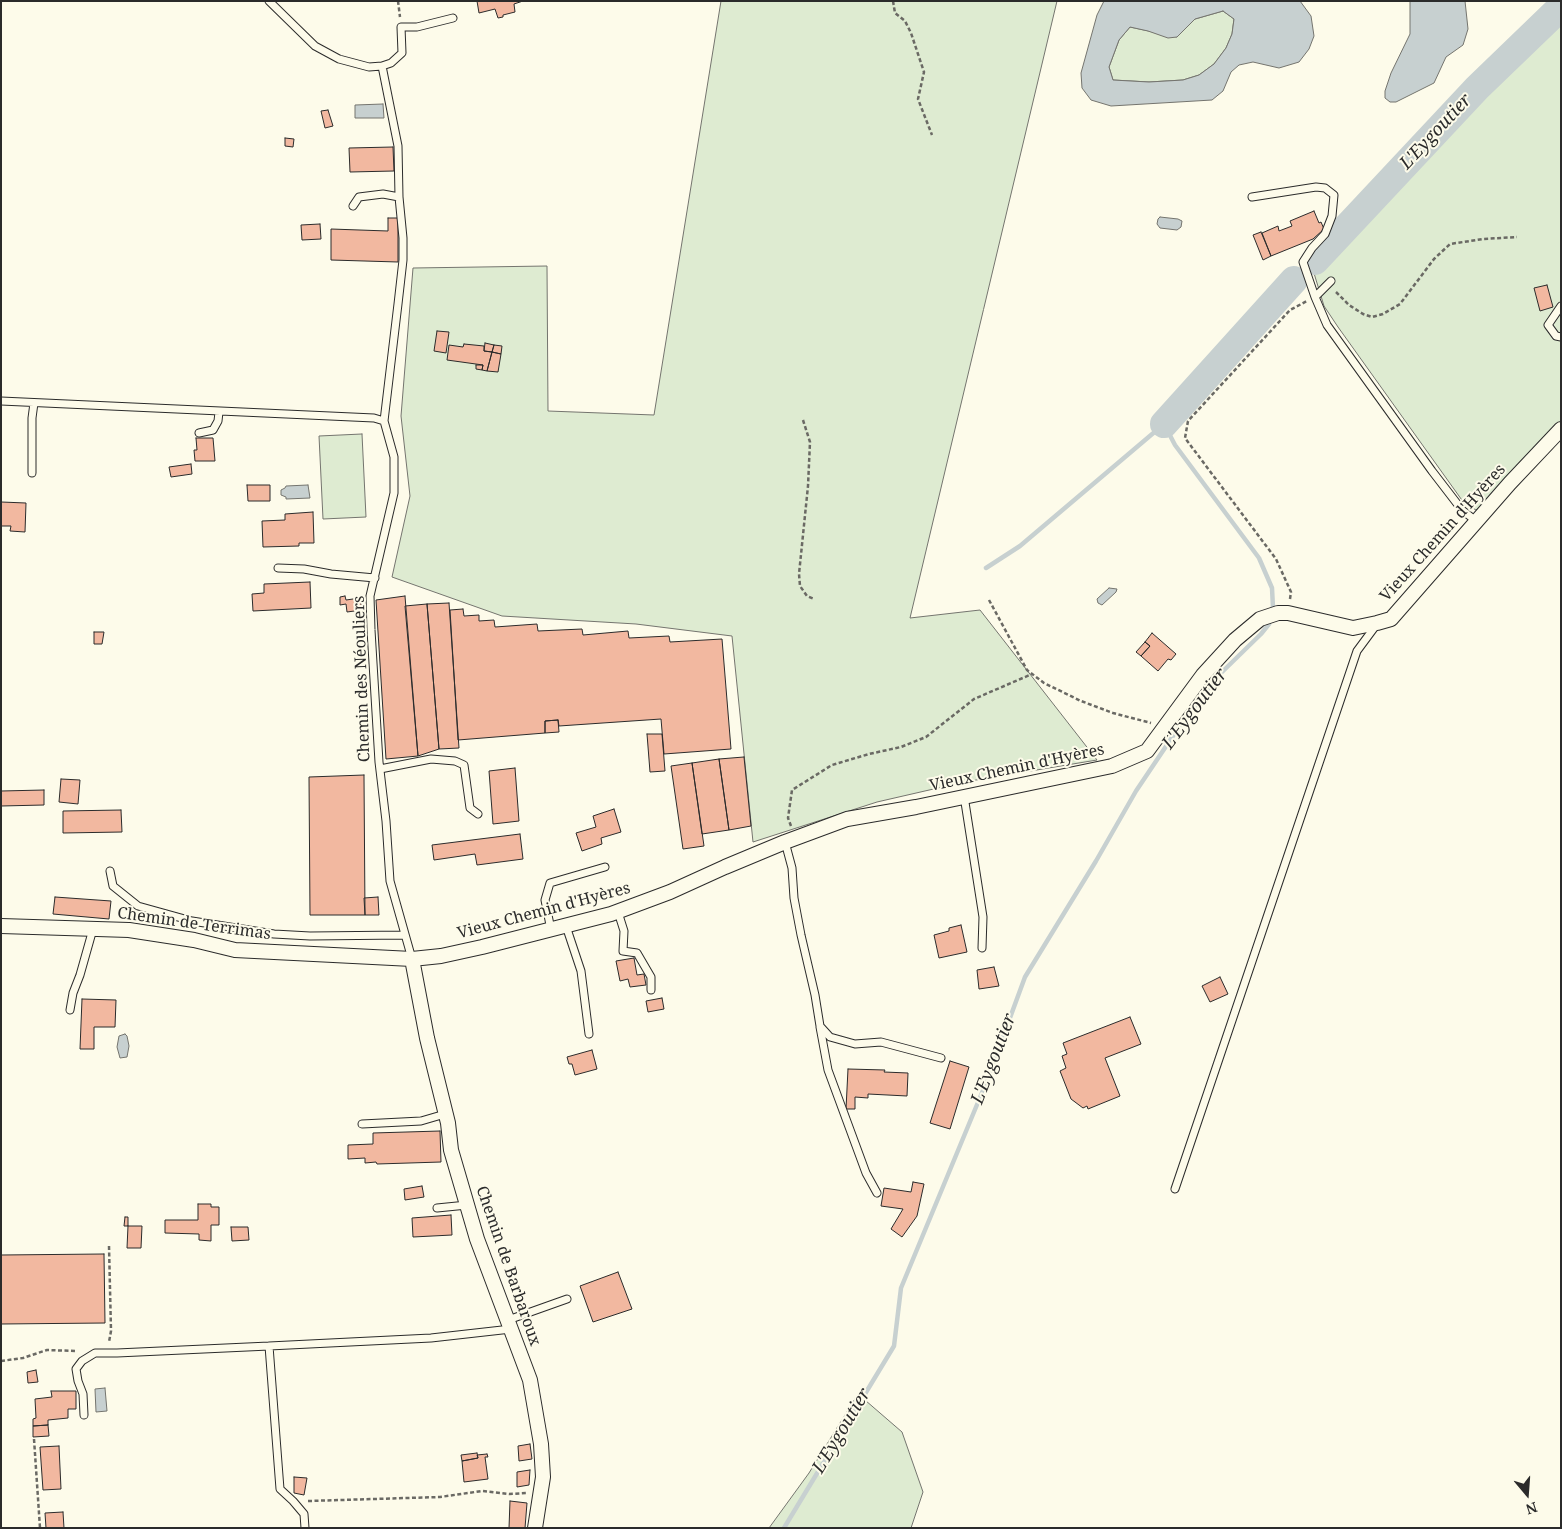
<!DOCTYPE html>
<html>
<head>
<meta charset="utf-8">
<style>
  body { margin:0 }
  #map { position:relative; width:1562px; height:1529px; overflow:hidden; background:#fdfbea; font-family:"Noto Serif",serif }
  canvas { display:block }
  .frame { position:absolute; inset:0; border:2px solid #2b2b2b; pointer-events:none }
  .north { position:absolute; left:1502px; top:1469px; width:50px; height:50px; -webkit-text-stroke:4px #fdfbea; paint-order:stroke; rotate:162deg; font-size:14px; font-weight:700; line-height:20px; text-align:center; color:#2b2b2b }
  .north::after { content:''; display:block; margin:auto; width:18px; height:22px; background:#2b2b2b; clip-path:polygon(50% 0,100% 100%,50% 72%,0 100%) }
</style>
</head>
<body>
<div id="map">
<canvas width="1562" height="1529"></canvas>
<div class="frame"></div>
<div class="north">N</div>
</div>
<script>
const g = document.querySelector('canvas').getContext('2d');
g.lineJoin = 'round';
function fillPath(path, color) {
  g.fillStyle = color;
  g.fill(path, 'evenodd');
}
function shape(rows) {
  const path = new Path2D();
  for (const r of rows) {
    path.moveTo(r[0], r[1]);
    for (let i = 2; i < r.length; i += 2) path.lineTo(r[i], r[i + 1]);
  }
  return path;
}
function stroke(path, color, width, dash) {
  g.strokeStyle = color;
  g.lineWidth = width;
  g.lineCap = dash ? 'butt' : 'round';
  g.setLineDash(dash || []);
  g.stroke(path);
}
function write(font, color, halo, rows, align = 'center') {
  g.font = font + ' "Noto Serif",serif';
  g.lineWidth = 4;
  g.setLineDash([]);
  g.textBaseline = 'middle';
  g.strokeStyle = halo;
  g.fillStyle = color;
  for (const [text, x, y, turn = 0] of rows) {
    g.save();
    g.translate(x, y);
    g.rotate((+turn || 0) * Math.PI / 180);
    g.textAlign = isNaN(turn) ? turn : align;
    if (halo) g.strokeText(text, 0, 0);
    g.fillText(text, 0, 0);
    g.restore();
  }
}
const green = shape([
  [721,1,1057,1,910,618,980,610,1097,760,964,782,877,802,753,842,732,636,636,624,502,616,392,577,410,496,401,416,413,268,547,266,548,411,654,415,721,1],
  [1223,11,1234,19,1232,34,1226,48,1214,64,1199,75,1183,80,1149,82,1113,80,1109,67,1119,40,1130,27,1177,37,1195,19,1223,11],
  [1561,15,1561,421,1486,504,1476,510,1464,503,1338,327,1324,306,1313,270,1561,15],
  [362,434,366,517,323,519,319,436,362,434],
  [858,1394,902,1432,923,1492,911,1528,769,1528,809,1473,858,1394]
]);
fillPath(green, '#deebd1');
stroke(green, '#74746e', 1);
const water = shape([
  [1104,1,1300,1,1311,16,1314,36,1309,49,1299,62,1279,68,1253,62,1239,65,1231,72,1223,91,1212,100,1111,106,1091,100,1082,88,1081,73,1097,15,1104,1],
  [1223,11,1234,19,1232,34,1226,48,1214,64,1199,75,1183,80,1149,82,1113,80,1109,67,1119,40,1130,27,1148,31,1168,38,1177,37,1195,19,1223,11],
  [1410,1,1465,1,1468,29,1463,45,1446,57,1434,83,1396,102,1390,102,1385,98,1385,91,1391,73,1410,34,1410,1],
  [383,104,384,118,355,118,355,105,383,104],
  [1160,217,1178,219,1182,221,1181,227,1177,230,1160,228,1157,224,1158,219,1160,217],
  [308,485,310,498,286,499,286,497,281,495,281,490,285,488,286,486,308,485],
  [1109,588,1117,589,1116,592,1102,605,1098,603,1097,599,1109,588],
  [125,1034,127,1036,129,1046,127,1057,120,1058,117,1047,119,1036,125,1034],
  [105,1388,107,1411,96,1412,95,1389,105,1388]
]);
fillPath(water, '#c7d0d0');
stroke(water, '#74746e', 1);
stroke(shape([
  [986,568,1020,546,1164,424,1175,445,1259,558,1272,588,1273,608],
  [784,1528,894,1346,901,1288,986,1083,1025,977,1096,861,1136,791,1183,721,1221,673,1261,634,1269,624]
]), '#c7d0d0', 4.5);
stroke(shape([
  [1315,261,1477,88,1561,7],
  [1164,424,1294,280]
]), '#c7d0d0', 28);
const building = shape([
  [477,1,523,1,514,4,515,12,503,15,503,17,498,18,495,9,479,13,477,1],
  [328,110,333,126,325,128,321,111,328,110],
  [285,138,294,139,293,147,285,146,285,138],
  [393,147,394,171,350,172,349,148,393,147],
  [1314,211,1319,223,1321,222,1324,229,1313,239,1271,256,1262,233,1278,226,1279,231,1292,226,1290,221,1314,211],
  [388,218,398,218,398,262,331,260,331,229,388,231,388,218],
  [320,224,321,239,302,240,301,225,320,224],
  [1261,232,1271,256,1263,260,1253,235,1261,232],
  [1547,285,1553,307,1540,311,1534,288,1547,285],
  [437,331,449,332,446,353,434,351,437,331],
  [485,343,494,345,492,352,484,351,485,343],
  [464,344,484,346,484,351,492,352,487,371,482,370,483,365,447,360,449,345,463,347,464,344],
  [494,345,502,346,501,354,492,352,494,345],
  [492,352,501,354,498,372,487,371,492,352],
  [476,365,483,365,482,370,476,369,476,365],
  [196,438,213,438,215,461,195,461,194,450,197,450,196,438],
  [191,464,192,474,171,477,169,467,191,464],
  [247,485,270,485,270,501,248,501,247,485],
  [1,502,26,503,25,532,10,531,11,526,1,526,1,502],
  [313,512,314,543,299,543,299,546,263,547,262,521,285,520,285,514,313,512],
  [310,582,311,608,253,611,252,594,264,593,264,584,310,582],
  [345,596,346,600,360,598,362,610,347,612,346,604,340,605,340,597,345,596],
  [405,596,418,756,386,759,376,600,405,596],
  [449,603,459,748,439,749,427,604,449,603],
  [427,604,439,749,418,756,405,606,427,604],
  [463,609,464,616,479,615,479,621,494,620,495,627,537,624,538,631,582,629,583,635,628,631,629,638,669,636,670,642,722,639,731,749,664,754,661,719,559,726,558,720,545,721,545,733,458,740,450,610,463,609],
  [94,632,104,632,102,644,94,644,94,632],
  [1152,633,1176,654,1171,660,1168,659,1158,671,1141,656,1150,646,1145,642,1152,633],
  [1145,642,1150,646,1141,656,1136,652,1145,642],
  [558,720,559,732,545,733,545,721,558,720],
  [647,734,662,734,665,771,650,772,647,734],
  [744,757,751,826,729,830,719,759,744,757],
  [719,759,729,830,702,834,692,763,719,759],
  [692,763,704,846,683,849,671,766,692,763],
  [515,768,519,821,493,824,489,771,515,768],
  [364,775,365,915,310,915,309,777,364,775],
  [61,779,80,780,78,804,59,802,61,779],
  [44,790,44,805,1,806,1,791,44,790],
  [614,809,621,832,601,838,602,844,582,851,576,833,596,827,593,816,614,809],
  [121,810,122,832,63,833,63,811,121,810],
  [520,834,523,859,477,865,475,854,434,860,432,845,520,834],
  [55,897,111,901,109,919,53,914,55,897],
  [378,897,379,915,365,915,364,898,378,897],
  [961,925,967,952,939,958,934,935,949,931,949,928,961,925],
  [634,958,637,975,644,974,646,985,630,987,628,979,620,981,616,961,634,958],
  [994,967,999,986,979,989,977,970,994,967],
  [1220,977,1228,994,1210,1002,1202,986,1220,977],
  [662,998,664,1009,648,1012,646,1001,662,998],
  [82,999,116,1000,115,1027,94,1027,94,1049,80,1049,82,999],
  [1130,1017,1141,1044,1105,1058,1120,1096,1088,1109,1087,1106,1083,1108,1071,1099,1060,1071,1066,1068,1062,1056,1067,1054,1063,1043,1130,1017],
  [592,1050,597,1069,575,1075,572,1064,569,1064,567,1057,592,1050],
  [950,1061,969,1067,950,1129,930,1123,950,1061],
  [848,1069,885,1070,884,1072,908,1073,907,1096,868,1094,868,1098,855,1097,855,1109,846,1109,848,1069],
  [440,1131,441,1162,377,1164,376,1162,365,1163,365,1158,348,1159,348,1145,373,1144,373,1133,440,1131],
  [913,1182,924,1184,917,1216,902,1237,891,1229,903,1209,881,1206,884,1188,911,1192,913,1182],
  [422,1186,424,1197,405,1200,404,1189,422,1186],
  [198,1204,211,1204,211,1207,219,1207,219,1225,211,1225,211,1241,199,1240,199,1234,165,1233,165,1220,198,1220,198,1204],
  [451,1215,452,1235,413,1237,412,1218,451,1215],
  [125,1217,128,1217,128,1226,124,1226,125,1217],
  [128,1226,142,1226,141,1248,127,1248,128,1226],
  [231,1227,248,1227,249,1240,232,1241,231,1227],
  [104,1254,105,1323,1,1324,1,1255,104,1254],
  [618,1272,632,1309,593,1322,580,1286,618,1272],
  [36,1370,38,1382,28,1383,27,1372,36,1370],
  [51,1391,76,1391,76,1409,68,1409,68,1418,48,1420,48,1425,33,1426,33,1419,36,1418,35,1399,52,1397,51,1391],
  [48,1425,49,1436,33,1437,33,1426,48,1425],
  [530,1444,532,1459,519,1461,518,1446,530,1444],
  [59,1446,61,1489,43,1490,40,1447,59,1446],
  [477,1453,478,1458,462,1461,461,1455,477,1453],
  [487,1454,488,1457,485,1457,488,1479,464,1482,462,1461,478,1458,477,1455,487,1454],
  [530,1470,529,1485,517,1487,517,1472,530,1470],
  [294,1477,307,1478,304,1495,294,1493,294,1477],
  [510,1501,527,1503,525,1528,509,1528,510,1501],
  [63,1512,64,1528,46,1528,45,1513,63,1512]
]);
fillPath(building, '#f2b8a0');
stroke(building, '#2b2b2b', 1);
const service = shape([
  [269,1,315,46,339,59,369,67,382,66,398,146,399,197,403,238,403,260,398,304,384,421],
  [382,66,391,63,402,53,401,27,417,27,453,18],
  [1252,197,1316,187,1325,188,1334,195,1332,216,1325,234,1312,248,1303,262,1315,297],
  [353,206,359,197,383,194,399,197],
  [1331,281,1315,297,1327,325,1432,471,1462,510,1476,521],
  [1561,306,1548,325,1556,336,1561,337],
  [1,401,374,418,384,421,394,457,394,493,370,596,371,630,379,762,386,821,390,881,412,959],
  [199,433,213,430,218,421,219,412],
  [32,473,32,418,34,403],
  [278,568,304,569,331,574,375,578],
  [380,769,431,759,455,761,464,765,470,808,478,814],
  [964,796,983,917,982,948],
  [785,842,792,868,794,898,801,935,815,995,820,1026,830,1037,855,1044,881,1042,941,1058],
  [110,871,113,886,138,906,192,921,274,934,310,936,405,935],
  [618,912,624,931,623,951,637,953,651,977,651,990],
  [566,926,581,971,589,1034],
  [551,930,545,900,550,883,605,867],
  [70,1010,73,993,80,975,93,929],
  [820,1027,828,1070,866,1173,877,1193],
  [362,1124,421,1121,445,1114],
  [1175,1189,1357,651,1377,624],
  [437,1208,467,1205],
  [508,1320,567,1299],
  [269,1346,431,1338,511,1329],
  [84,1415,83,1394,78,1381,76,1369,82,1361,95,1353,117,1353,269,1346,280,1489,293,1501,304,1514,305,1528]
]);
const minor = shape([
  [1,926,129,930,194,940,235,950,412,959,441,956,482,947,611,914,670,892,725,867,785,842,847,819,916,807,1112,766,1147,751,1203,675,1235,640,1260,619,1278,613,1288,613,1353,628,1377,623,1391,619,1510,483,1561,429],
  [412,959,427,1038,448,1123,451,1150,477,1239,530,1380,541,1444,543,1477,535,1528]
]);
stroke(service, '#2b2b2b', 9);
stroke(minor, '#2b2b2b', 16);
stroke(shape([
  [398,1,400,17],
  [893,1,895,13,905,21,911,33,924,72,918,99,932,135],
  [1336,292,1349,305,1363,314,1372,317,1383,314,1400,304,1434,259,1450,244,1483,239,1517,237],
  [803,420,810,442,808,486,799,574,800,586,807,596,814,599],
  [1290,599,1291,592,1276,559,1185,438,1188,421,1290,310,1307,301],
  [989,600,1027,670,1044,683,1081,701,1113,713,1151,723],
  [791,826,788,818,792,790,832,765,869,754,901,747,926,737,974,699,1032,674],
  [109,1246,111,1331,109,1342],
  [1,1361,23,1358,47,1350,76,1351],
  [34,1439,40,1528],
  [308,1501,440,1497,482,1491,509,1494,527,1493]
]), '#6a6964', 2.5, [4, 2.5]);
stroke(service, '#fdfbea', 7);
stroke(minor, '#fdfbea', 14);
write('16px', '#2b2b2b', '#fdfbea', [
  ["Vieux Chemin d'Hyères",1443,533,-48],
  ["Chemin des Néouliers",362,679,-92],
  ["Vieux Chemin d'Hyères",1017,768,-12],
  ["Vieux Chemin d'Hyères",544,911,-15],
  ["Chemin de Terrimas",194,924,8],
  ["Chemin de Barbaroux",508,1266,71]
]);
write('italic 18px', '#2b2b2b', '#fdfbea', [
  ["L'Eygoutier",1436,132,-47],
  ["L'Eygoutier",1195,709,-53],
  ["L'Eygoutier",994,1059,-69],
  ["L'Eygoutier",842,1431,-59]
]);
</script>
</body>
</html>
